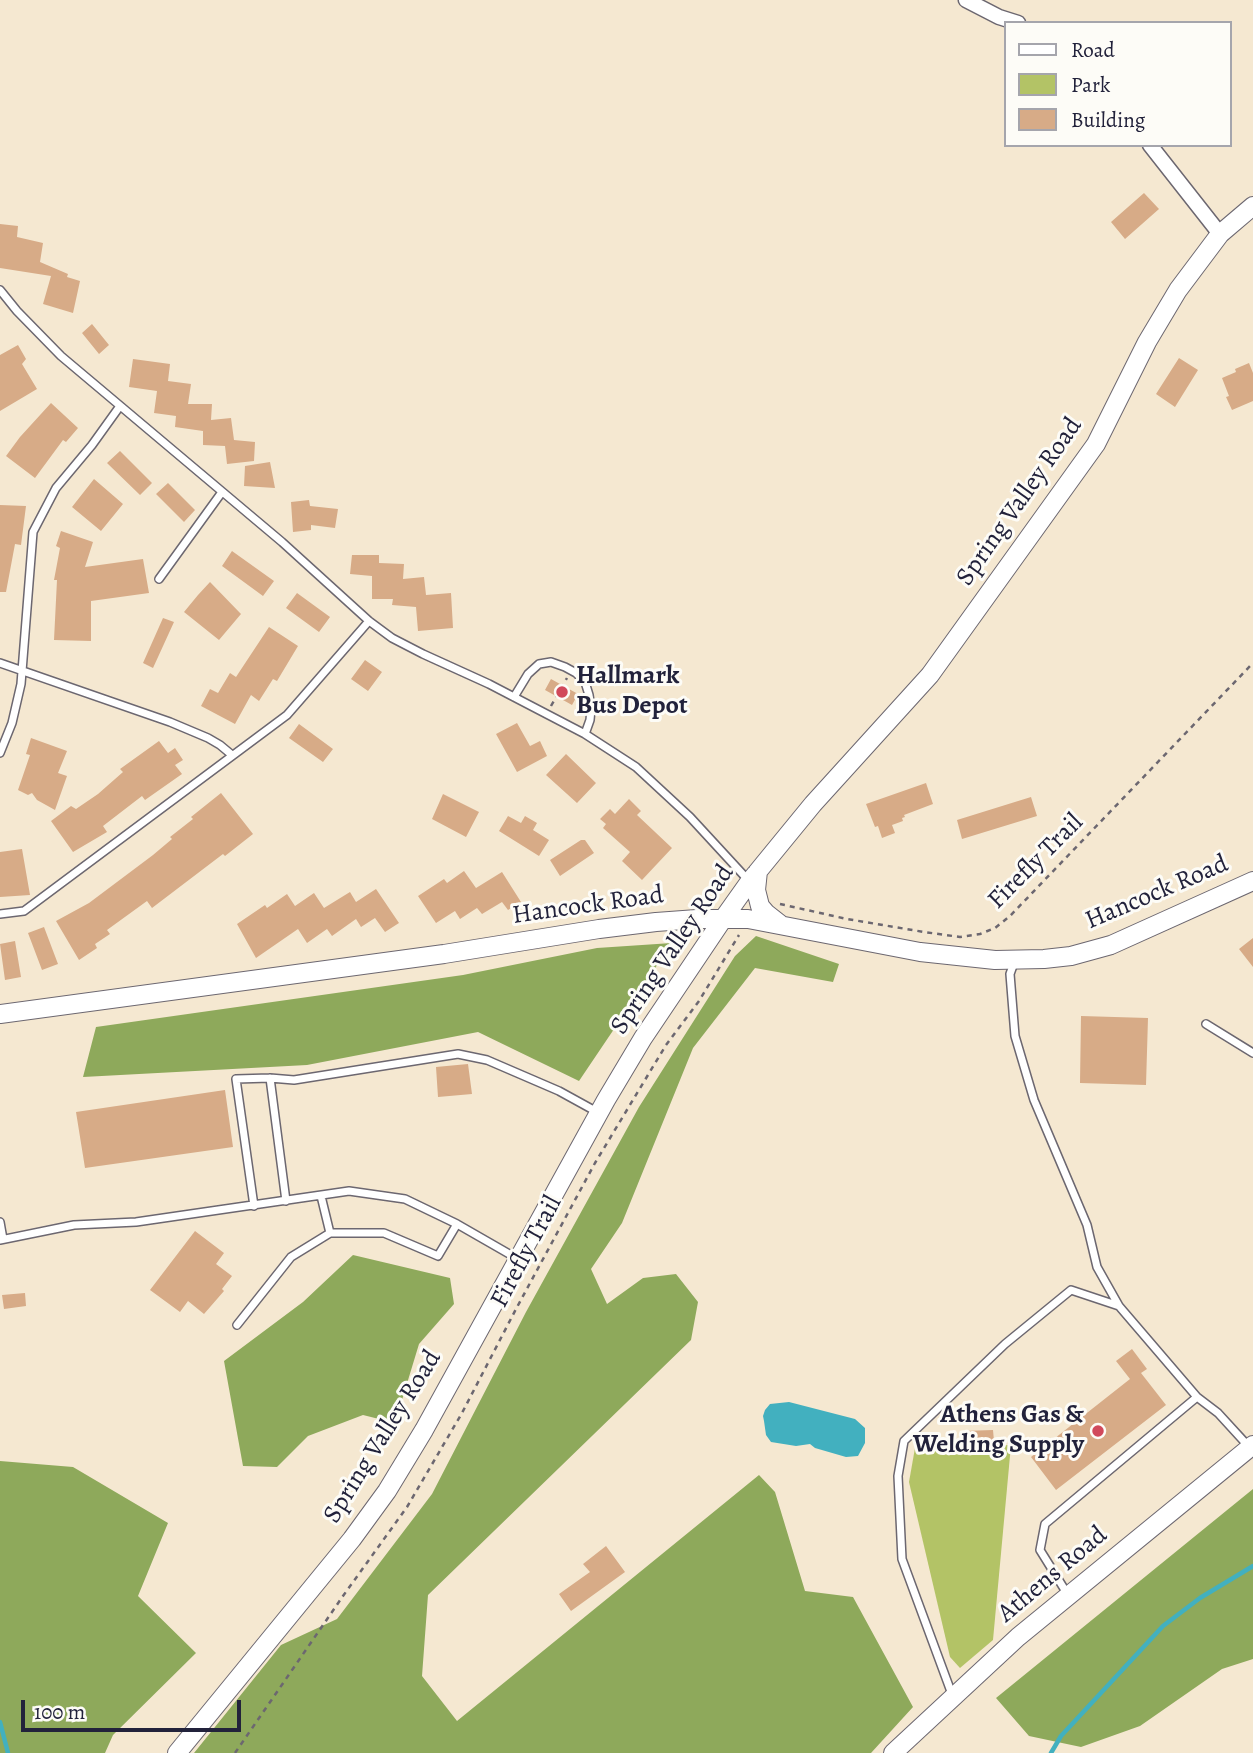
<!DOCTYPE html>
<html>
<head>
<meta charset="utf-8">
<style>
  body { margin:0 }
  #map { position:relative; width:1253px; height:1753px; overflow:hidden; background:#f5e8d1; font-family:Alegreya,serif }
  canvas { display:block }
  .legend { position:absolute; left:1004px; top:21px; width:228px; height:126px; box-sizing:border-box; background:#fdfcf7; border:2px solid #a5a5ac; margin:0; padding:9px 12px; list-style:none; font-size:21px; color:#22223b }
  .legend li { display:flex; align-items:center; gap:14px; height:35px }
  .legend b { width:35px; border:2px solid #a5a5ac }
  .scale { position:absolute; left:21px; top:1700px; width:220px; height:32px; box-sizing:border-box; border:4px solid #22223b; border-top:0; padding-left:9px; font-size:21px; line-height:24px; white-space:nowrap; color:#22223b; -webkit-text-stroke:5px #fdfcf7; paint-order:stroke }
</style>
</head>
<body>
<div id="map">
<canvas width="1253" height="1753"></canvas>
<ul class="legend">
<li><b style="height:9px;background:#fff"></b>Road</li>
<li><b style="height:19px;background:#b3c366"></b>Park</li>
<li><b style="height:19px;background:#d7ab87"></b>Building</li>
</ul>
<div class="scale">100 m</div>
</div>
<script>
const g = document.querySelector('canvas').getContext('2d');
g.lineJoin = 'round';
function fillPath(path, color) {
  g.fillStyle = color;
  g.fill(path, 'evenodd');
}
function shape(rows) {
  const path = new Path2D();
  for (const r of rows) {
    path.moveTo(r[0], r[1]);
    for (let i = 2; i < r.length; i += 2) path.lineTo(r[i], r[i + 1]);
  }
  return path;
}
function stroke(path, color, width, dash) {
  g.strokeStyle = color;
  g.lineWidth = width;
  g.lineCap = dash ? 'butt' : 'round';
  g.setLineDash(dash || []);
  g.stroke(path);
}
function write(font, color, halo, rows, align = 'center') {
  g.font = font + ' Alegreya,serif';
  g.lineWidth = 6;
  g.setLineDash([]);
  g.textBaseline = 'middle';
  g.strokeStyle = halo;
  g.fillStyle = color;
  for (const [text, x, y, turn = 0] of rows) {
    g.save();
    g.translate(x, y);
    g.rotate((+turn || 0) * Math.PI / 180);
    g.textAlign = isNaN(turn) ? turn : align;
    if (halo) g.strokeText(text, 0, 0);
    g.fillText(text, 0, 0);
    g.restore();
  }
}
fillPath(shape([
  [1011,1445,993,1640,960,1668,950,1657,909,1482,915,1448]
]), '#b3c366');
fillPath(shape([
  [756,936,839,964,833,982,755,968,693,1048,622,1223,591,1269,607,1304,643,1278,676,1274,698,1302,691,1340,428,1595,422,1676,457,1721,759,1475,775,1492,805,1591,853,1597,913,1707,871,1753,194,1753,281,1645,337,1619,432,1494,526,1312,639,1107,735,956],
  [672,943,579,1081,478,1032,307,1065,83,1077,96,1027,463,975,597,948],
  [353,1255,450,1278,454,1304,419,1344,395,1423,363,1415,308,1436,277,1467,243,1466,224,1361,303,1302],
  [0,1461,73,1467,168,1523,138,1596,196,1653,113,1735,105,1753,0,1753],
  [1253,1489,1253,1659,1222,1669,1140,1726,1081,1747,1029,1736,996,1698]
]), '#8ea95b');
fillPath(shape([
  [789,1402,855,1419,865,1428,865,1443,858,1456,846,1457,815,1448,810,1444,796,1446,771,1442,766,1435,764,1421,763,1416,765,1410,770,1404]
]), '#42b0bf');
stroke(shape([
  [0,1722,8,1753],
  [1051,1753,1061,1736,1163,1626,1200,1598,1253,1566]
]), '#42b0bf', 4.5);
fillPath(shape([
  [1144,193,1159,209,1125,239,1111,222],
  [0,224,18,226,17,237,43,243,40,262,68,274,67,277,80,281,73,313,43,304,51,276,0,268],
  [92,324,109,345,99,354,82,333],
  [18,345,26,359,22,364,37,389,0,411,0,355],
  [1179,358,1198,370,1175,407,1156,394],
  [133,359,170,364,168,381,191,384,188,404,212,404,211,420,231,418,234,440,255,442,254,461,227,464,225,446,203,445,203,431,175,427,176,416,154,413,157,391,129,387],
  [1249,363,1253,373,1253,401,1232,410,1226,397,1229,396,1222,378,1236,372,1235,369],
  [51,403,78,428,66,442,63,440,35,478,6,456,20,437],
  [120,451,152,483,140,495,107,463],
  [270,462,275,488,244,486,245,466],
  [94,479,123,504,101,531,72,507],
  [168,483,195,510,184,522,156,494],
  [309,500,310,506,338,509,335,528,311,525,311,530,293,532,291,502],
  [0,505,26,506,21,545,15,544,6,592,0,592],
  [61,531,93,542,85,567,143,559,149,593,91,601,91,641,54,640,57,580,54,580,60,548,56,546],
  [232,551,274,581,263,596,222,566],
  [352,555,379,555,379,563,404,564,403,579,424,577,426,595,451,593,453,628,418,631,416,607,392,605,393,599,372,599,372,576,350,574],
  [210,582,241,614,219,640,184,612,198,595],
  [297,593,330,617,319,632,286,608],
  [163,618,174,622,153,668,143,663],
  [269,627,298,646,277,681,273,679,259,701,251,695,235,724,201,706,210,689,218,693,230,673,236,677],
  [365,660,382,672,368,691,351,679],
  [551,679,578,694,572,705,545,690],
  [517,723,530,746,540,741,547,756,517,772,496,734],
  [299,724,333,749,323,762,289,738],
  [31,738,67,751,58,773,67,776,55,810,37,800,32,793,28,795,18,790,30,755,26,754],
  [159,741,168,753,175,748,183,760,175,765,182,774,145,800,142,796,103,826,107,832,73,852,51,821,71,806,76,809,98,794,123,772,120,769],
  [566,754,596,783,577,803,546,775],
  [926,783,933,804,904,815,905,817,902,818,903,821,892,825,895,833,882,838,878,826,875,827,866,804],
  [221,793,253,834,225,856,223,854,152,908,147,901,107,930,110,934,95,944,97,948,79,960,56,921,89,903,153,855,172,839,170,837,193,819,191,817],
  [443,794,479,812,466,837,432,819],
  [1031,797,1037,816,962,839,957,820],
  [629,799,641,811,637,815,672,848,642,880,622,861,630,852,603,828,606,824,600,819,610,809,615,814],
  [508,816,521,823,525,816,537,823,533,830,549,840,539,856,499,831],
  [581,840,585,840,594,853,560,876,550,860],
  [22,849,30,895,0,897,0,852],
  [464,871,476,888,502,872,521,902,508,910,502,902,482,914,477,908,460,919,455,911,436,923,418,896,444,879,447,883],
  [376,889,399,923,385,932,375,918,361,927,356,919,332,936,327,929,307,943,298,929,256,958,237,924,265,905,267,908,287,894,295,906,314,893,324,908,350,892,356,902],
  [44,927,58,964,42,970,28,933],
  [1253,938,1253,967,1239,949],
  [15,941,21,977,5,980,0,944],
  [1081,1016,1148,1018,1146,1085,1080,1083],
  [468,1064,472,1094,438,1097,436,1067],
  [225,1090,233,1147,85,1168,76,1112],
  [195,1231,224,1253,216,1264,232,1276,222,1289,224,1291,204,1314,188,1301,180,1312,150,1290],
  [25,1293,26,1306,4,1309,2,1295],
  [1132,1349,1147,1369,1141,1373,1166,1405,1056,1490,1031,1457,1130,1379,1116,1361],
  [993,1430,994,1441,965,1442,963,1431],
  [606,1546,625,1572,571,1611,559,1594,590,1572,583,1564]
]), '#d7ab87');
const service = shape([
  [0,290,17,311,61,356,282,542,369,621,392,638,423,654,489,684,585,734,636,767,690,817,749,881],
  [159,579,222,492],
  [0,663,170,722,208,738,220,745,232,755],
  [514,697,528,674,539,664,551,662,565,667,576,673,585,682,589,695,591,709,590,720,585,734],
  [0,753,12,723,21,684,33,532,56,488,92,445,120,406],
  [0,914,24,911,287,715,369,621],
  [1015,960,1010,974,1015,1036,1034,1100,1087,1225,1097,1267,1119,1306],
  [1206,1024,1253,1053],
  [270,1078,286,1201],
  [321,1196,330,1233],
  [254,1206,236,1079,270,1078,294,1080,458,1054,487,1060,559,1091,599,1113],
  [0,1222,3,1239],
  [0,1240,74,1225,136,1222,349,1191,405,1199,457,1224,518,1259],
  [237,1325,291,1257,330,1233,384,1233,438,1256,457,1224],
  [1068,1595,1040,1550,1045,1524,1197,1397,1218,1413,1250,1448],
  [953,1697,902,1559,898,1476,904,1441,1005,1344,1071,1290,1119,1306,1197,1397]
]);
const minor = shape([
  [966,0,999,17,1018,23],
  [1150,145,1220,234]
]);
const tertiary = shape([
  [758,871,756,890,760,906,766,913,780,924],
  [0,1014,444,954,599,929,656,922,697,919,748,919,920,952,995,960,1044,959,1071,956,1111,945,1253,881],
  [177,1753,352,1539,387,1491,424,1430,606,1100,643,1038,723,919,750,881,813,804,930,675,1096,444,1147,342,1178,290,1220,234,1253,206],
  [893,1753,1018,1637,1253,1445]
]);
stroke(service, '#6c6770', 10);
stroke(minor, '#6c6770', 17);
stroke(tertiary, '#6c6770', 20);
stroke(shape([
  [551,706,567,678],
  [780,904,847,919,924,932,960,937,980,934,995,928,1010,916,1253,663],
  [235,1753,343,1596,407,1507,462,1413,516,1309,595,1163,666,1045,699,1001,739,935]
]), '#6c6770', 2.5, [5, 5]);
stroke(service, '#fff', 7);
stroke(minor, '#fff', 14);
stroke(tertiary, '#fff', 18);
for (const [x, y, r, color] of [
  [562,692,7,"#d1495b"],
  [1098,1431,7,"#d1495b"]
]) {
  const dot = new Path2D();
  dot.arc(x, y, r, 0, 2 * Math.PI);
  g.fillStyle = color;
  g.fill(dot);
  stroke(dot, '#fdfcf7', 2.5);
}
write('26px', '#22223b', '#fdfcf7', [
  ["Spring Valley Road",1020,502,-55],
  ["Firefly Trail",1036,862,-45],
  ["Hancock Road",1157,893,-23],
  ["Hancock Road",588,906,-8],
  ["Spring Valley Road",673,950,-56],
  ["Firefly Trail",527,1252,-62],
  ["Spring Valley Road",383,1437,-58],
  ["Athens Road",1053,1575,-40]
]);
write('bold 26px', '#22223b', '#fdfcf7', [
  ["Hallmark",576,677],
  ["Bus Depot",576,707],
  ["Athens Gas &",1084,1416,"right"],
  ["Welding Supply",1084,1446,"right"]
], 'left');
</script>
</body>
</html>
